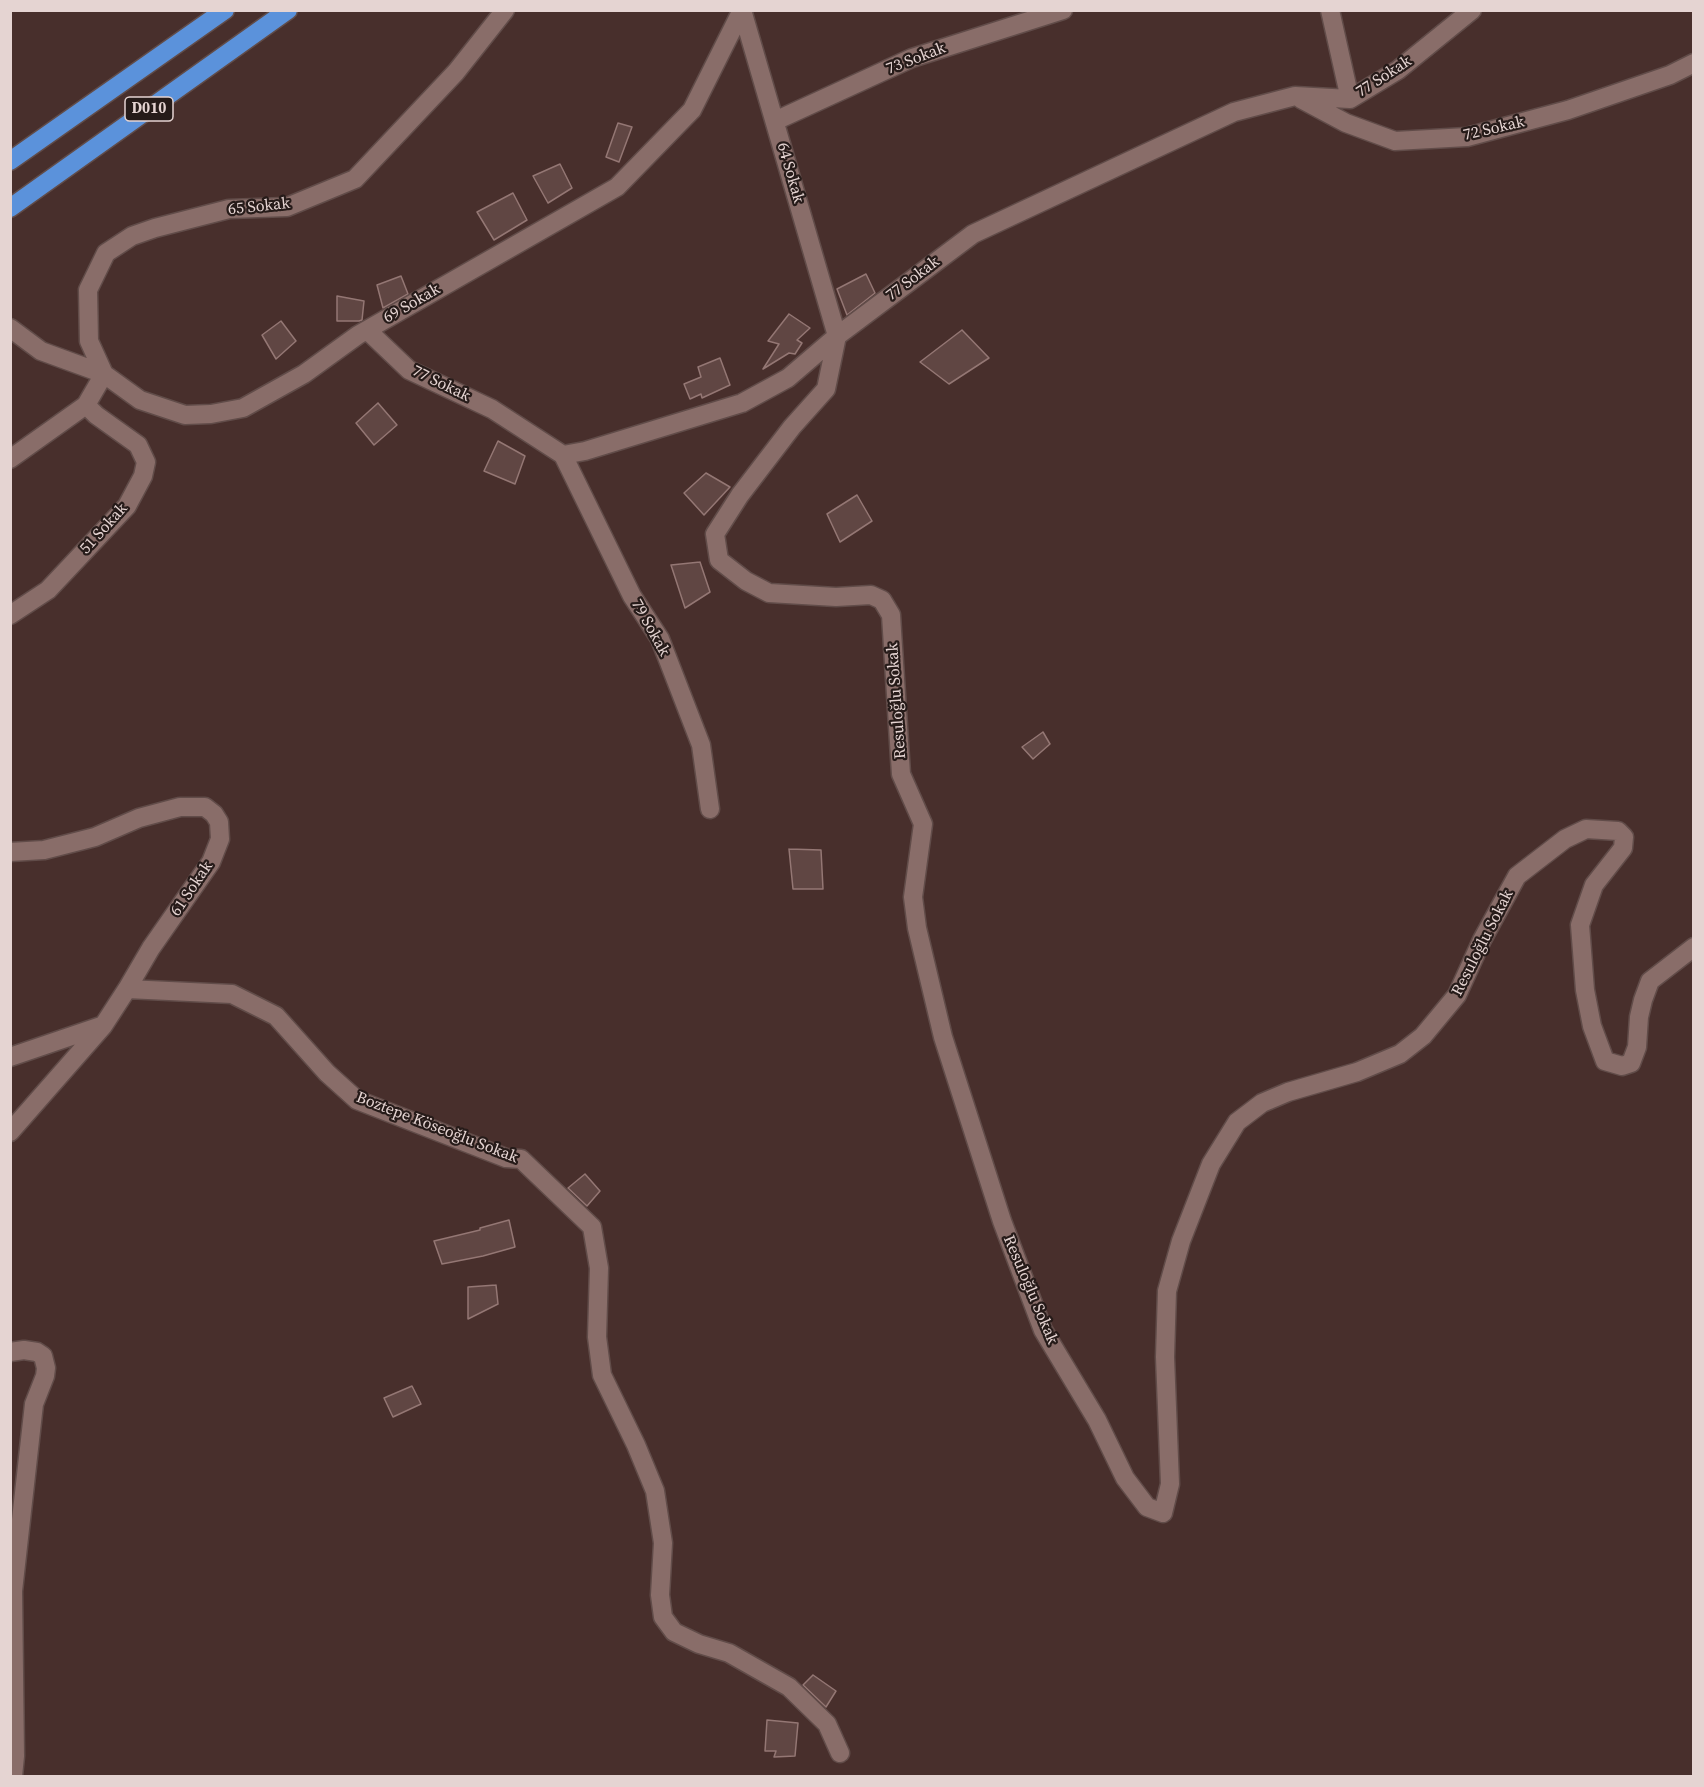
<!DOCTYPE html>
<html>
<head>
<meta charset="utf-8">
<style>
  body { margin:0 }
  #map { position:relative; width:1704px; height:1787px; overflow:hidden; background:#482f2c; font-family:"Source Serif 4",serif }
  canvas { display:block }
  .frame { position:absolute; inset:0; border:12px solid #e5d4d2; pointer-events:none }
</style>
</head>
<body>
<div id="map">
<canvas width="1704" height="1787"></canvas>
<div class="frame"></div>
</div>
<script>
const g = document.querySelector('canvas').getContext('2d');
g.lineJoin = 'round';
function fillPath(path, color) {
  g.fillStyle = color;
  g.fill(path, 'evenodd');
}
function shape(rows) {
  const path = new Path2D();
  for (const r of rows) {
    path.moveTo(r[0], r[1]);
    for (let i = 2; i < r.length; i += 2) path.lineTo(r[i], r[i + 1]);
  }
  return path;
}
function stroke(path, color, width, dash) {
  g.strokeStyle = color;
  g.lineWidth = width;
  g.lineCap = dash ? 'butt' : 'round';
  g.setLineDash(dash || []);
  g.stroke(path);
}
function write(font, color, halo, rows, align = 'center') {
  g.font = font + ' "Source Serif 4",serif';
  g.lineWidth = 4.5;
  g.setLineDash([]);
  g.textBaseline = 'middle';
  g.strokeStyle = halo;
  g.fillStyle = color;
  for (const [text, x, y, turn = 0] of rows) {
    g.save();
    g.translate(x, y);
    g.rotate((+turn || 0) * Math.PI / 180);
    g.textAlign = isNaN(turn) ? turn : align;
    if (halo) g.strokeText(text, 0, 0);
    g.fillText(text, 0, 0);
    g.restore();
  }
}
const building = shape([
  [618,123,632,127,619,162,606,157,618,123],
  [560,164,572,188,548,203,533,176,560,164],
  [513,193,527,220,494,240,477,212,513,193],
  [866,274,875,293,847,315,837,289,866,274],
  [401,276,408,294,383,308,377,285,401,276],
  [337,296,364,301,362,320,359,321,337,321,337,296],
  [789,314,810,328,797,340,802,343,795,354,789,353,763,369,779,344,768,341,789,314],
  [281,321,296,341,276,359,262,335,281,321],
  [962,330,989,358,949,384,920,362,962,330],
  [720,358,730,385,702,398,701,394,690,399,684,384,701,377,698,367,720,358],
  [378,403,397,425,374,445,356,423,378,403],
  [498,441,525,456,515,484,484,471,498,441],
  [706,473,730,487,704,515,684,493,706,473],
  [857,495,872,521,840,542,827,514,857,495],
  [700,562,710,592,685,608,671,565,700,562],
  [1043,732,1050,744,1033,759,1022,747,1043,732],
  [789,849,821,850,823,889,793,889,789,849],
  [585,1174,600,1191,587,1206,568,1188,585,1174],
  [509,1220,515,1247,483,1256,442,1264,434,1241,480,1230,480,1228,509,1220],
  [496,1285,498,1304,468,1319,468,1287,496,1285],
  [412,1386,421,1404,393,1417,384,1398,412,1386],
  [813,1675,836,1691,826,1707,803,1685,813,1675],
  [767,1720,798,1723,795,1756,774,1757,776,1751,765,1751,767,1720]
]);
fillPath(building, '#604643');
stroke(building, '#947774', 1.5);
const street = shape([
  [742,10,837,336,826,389,792,427,740,495,715,534,719,560,746,581,769,593,836,597,871,595,882,600,891,615,901,774,923,824,913,897,917,928,943,1037,1002,1221,1043,1330,1097,1420,1125,1478,1147,1507,1163,1513,1170,1484,1165,1357,1167,1291,1181,1241,1211,1164,1237,1122,1262,1103,1288,1092,1357,1072,1400,1054,1423,1036,1457,995,1482,940,1517,876,1565,839,1586,829,1618,831,1624,837,1623,848,1594,885,1580,925,1585,990,1592,1026,1605,1061,1622,1066,1631,1063,1637,1047,1639,1017,1643,1000,1650,981,1694,947],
  [1330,10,1350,99],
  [1301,99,1346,123,1395,141,1467,137,1568,110,1670,75,1694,63],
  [775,121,912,58,1063,10],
  [10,328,41,351,104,374,140,400,185,415,211,414,243,408,304,374,358,335,617,187,692,110,742,10],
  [367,330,409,370,492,409,563,455,585,451,742,403,788,378,837,336,973,234,1234,112,1295,96,1350,99,1398,70,1472,10],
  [563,455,632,596,660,639,701,745,710,809],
  [10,459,86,405,104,374,89,341,88,290,106,253,132,236,155,228,229,209,287,207,355,179,456,72,505,10],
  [10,615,48,590,127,506,143,476,146,462,138,445,96,415,86,405],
  [10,852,44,850,95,837,139,818,180,807,205,807,214,814,219,822,220,839,211,862,151,948,127,989,103,1026,10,1132],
  [127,989,232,994,276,1016,327,1073,357,1100,506,1158,521,1159,592,1227,599,1268,597,1337,602,1375,636,1445,655,1491,663,1543,660,1595,663,1617,674,1632,699,1644,729,1653,789,1687,827,1724,840,1753],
  [10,1057,101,1026],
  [10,1352,24,1350,37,1352,43,1356,46,1368,45,1376,34,1404,13,1591,15,1756,13,1776]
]);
const highway = shape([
  [10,161,225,10],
  [10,208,288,10]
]);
stroke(street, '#614c49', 21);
stroke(highway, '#614c49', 21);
stroke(street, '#896d69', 18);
stroke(highway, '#5b92db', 18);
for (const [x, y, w] of [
  [149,109,48]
]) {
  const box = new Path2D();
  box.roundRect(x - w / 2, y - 12, w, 24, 4.5);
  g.fillStyle = '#261b19';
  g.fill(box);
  stroke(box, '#e5d4d2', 1.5);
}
write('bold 15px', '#e5d4d2', null, [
  ["D010",149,109]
]);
write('16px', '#e5d4d2', '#261b19', [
  ["73 Sokak",916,59,-21],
  ["77 Sokak",1384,77,-33],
  ["72 Sokak",1494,129,-13],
  ["64 Sokak",790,173,74],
  ["65 Sokak",259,207,-6],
  ["77 Sokak",913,279,-37],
  ["69 Sokak",412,304,-30],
  ["77 Sokak",441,384,26],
  ["51 Sokak",104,529,-48],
  ["79 Sokak",650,628,61],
  ["Resuloğlu Sokak",897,701,-94],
  ["61 Sokak",192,889,-56],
  ["Resuloğlu Sokak",1483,943,-63],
  ["Boztepe Köseoğlu Sokak",437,1128,21],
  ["Resuloğlu Sokak",1030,1290,67]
]);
</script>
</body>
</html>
